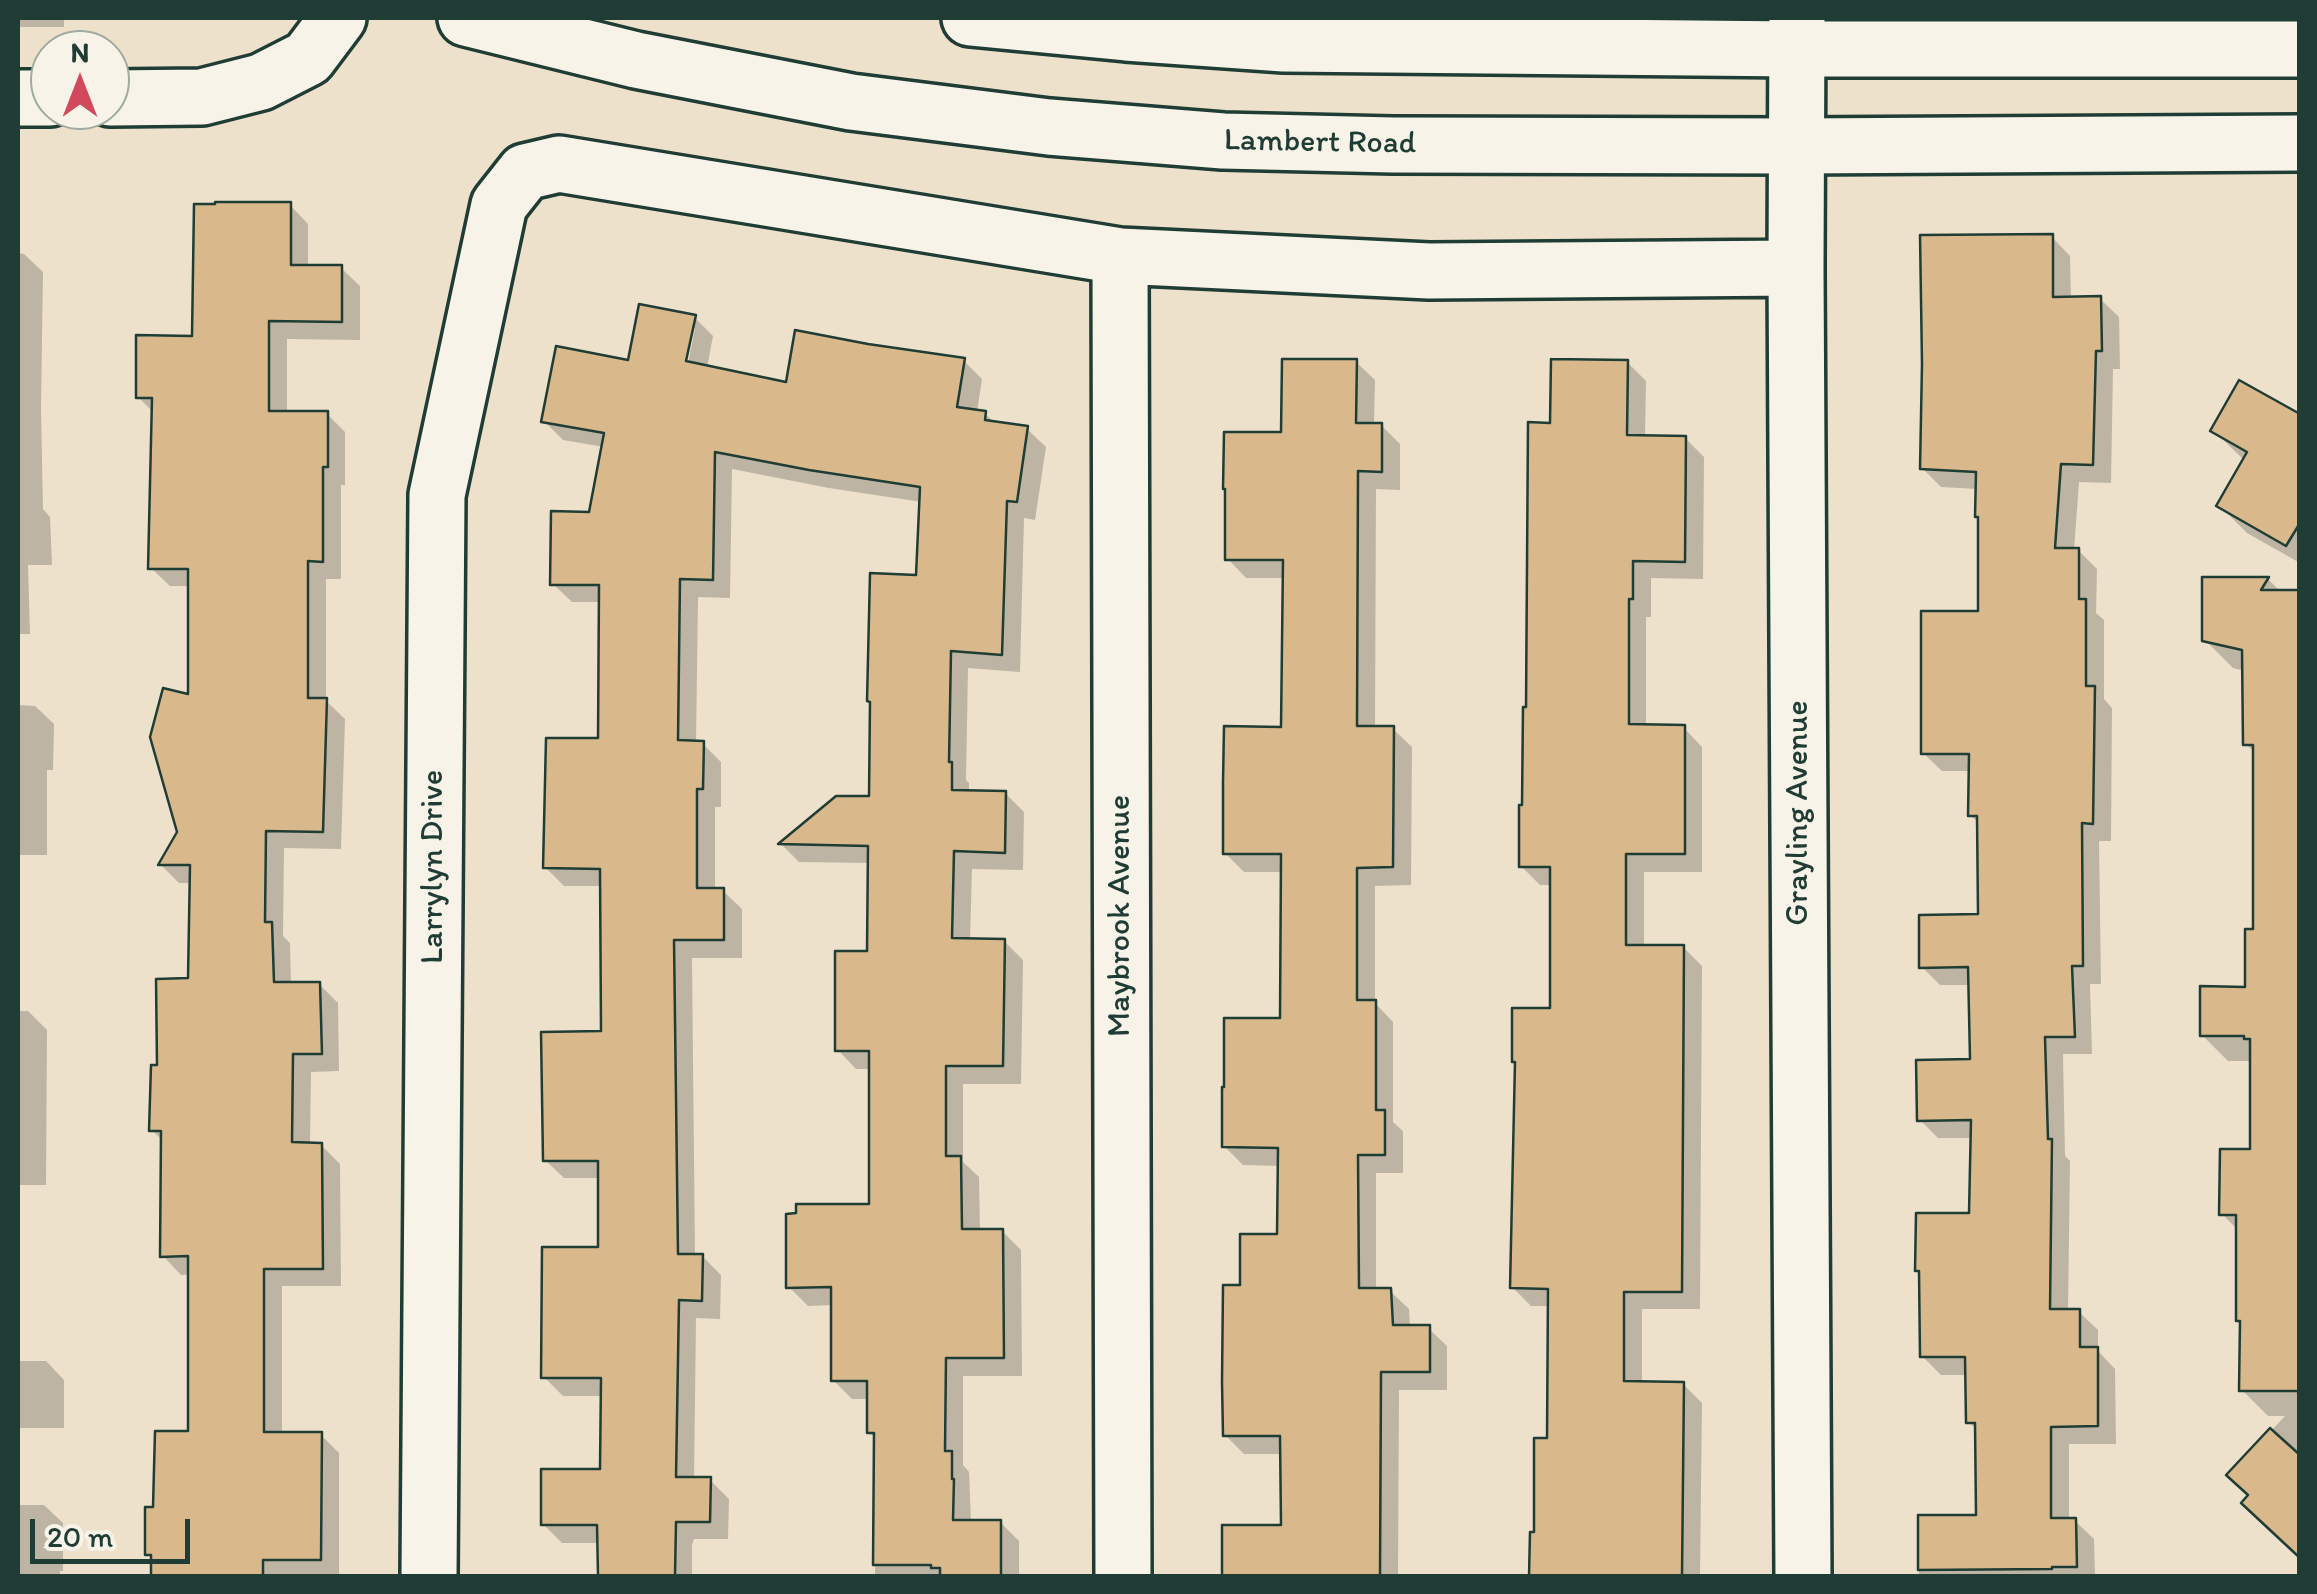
<!DOCTYPE html>
<html>
<head>
<meta charset="utf-8">
<style>
  body { margin:0 }
  #map { position:relative; width:2317px; height:1594px; overflow:hidden; background:#eee1cc; font-family:Itim,sans-serif }
  canvas { display:block }
  .frame { position:absolute; inset:0; border:20px solid #1f3d34; pointer-events:none }
  .north { position:absolute; left:30px; top:30px; width:100px; height:100px; box-sizing:border-box; background:#f7f3e8; border:2px solid #a1aaa0; border-radius:50%; rotate:0deg; font-size:28px; font-weight:700; line-height:40px; text-align:center; color:#1f3d34 }
  .north::after { content:''; display:block; margin:auto; width:35px; height:45px; background:#d1495b; clip-path:polygon(50% 0,100% 100%,50% 72%,0 100%) }
  .scale { position:absolute; left:30px; top:1519px; width:160px; height:45px; box-sizing:border-box; border:5px solid #1f3d34; border-top:0; padding-left:12px; font-size:30px; line-height:35px; white-space:nowrap; color:#1f3d34; -webkit-text-stroke:8px #f7f3e8; paint-order:stroke }
</style>
</head>
<body>
<div id="map">
<canvas width="2317" height="1594"></canvas>
<div class="frame"></div>
<div class="north">N</div>
<div class="scale">20 m</div>
</div>
<script>
const g = document.querySelector('canvas').getContext('2d');
g.lineJoin = 'round';
function fillPath(path, color) {
  g.fillStyle = color;
  g.fill(path, 'evenodd');
}
function shape(rows) {
  const path = new Path2D();
  for (const r of rows) {
    path.moveTo(r[0], r[1]);
    for (let i = 2; i < r.length; i += 2) path.lineTo(r[i], r[i + 1]);
  }
  return path;
}
function stroke(path, color, width, dash) {
  g.strokeStyle = color;
  g.lineWidth = width;
  g.lineCap = dash ? 'butt' : 'round';
  g.setLineDash(dash || []);
  g.stroke(path);
}
function write(font, color, halo, rows, align = 'center') {
  g.font = font + ' Itim,sans-serif';
  g.lineWidth = 10;
  g.setLineDash([]);
  g.textBaseline = 'middle';
  g.strokeStyle = halo;
  g.fillStyle = color;
  for (const [text, x, y, turn = 0] of rows) {
    g.save();
    g.translate(x, y);
    g.rotate((+turn || 0) * Math.PI / 180);
    g.textAlign = isNaN(turn) ? turn : align;
    if (halo) g.strokeText(text, 0, 0);
    g.fillText(text, 0, 0);
    g.restore();
  }
}
fillPath(shape([
  [18,18,64,18,64,27,18,27],
  [290,205,308,224,308,268,341,268,360,286,360,340,287,339,287,414,327,414,345,432,345,485,341,485,341,579,326,579,326,701,345,719,341,849,284,848,283,936,290,943,291,984,319,984,338,1003,339,1071,311,1072,310,1145,321,1145,340,1164,341,1286,282,1286,282,1435,321,1435,339,1453,339,1576,154,1576,154,1560,148,1554,156,1509,191,1434,191,1274,181,1275,163,1256,163,1141,152,1130,159,1068,191,981,193,883,179,883,161,865,180,833,191,697,191,586,170,586,151,568,154,413,138,397,195,338],
  [2052,237,2070,256,2071,299,2100,299,2119,317,2120,369,2113,369,2111,483,2079,482,2074,550,2078,550,2097,569,2096,613,2104,620,2104,699,2112,708,2111,841,2099,841,2101,984,2090,984,2092,1054,2063,1054,2065,1156,2070,1161,2068,1312,2079,1312,2098,1330,2098,1351,2115,1369,2116,1444,2069,1444,2069,1521,2075,1521,2094,1539,2095,1576,1919,1576,1920,1518,1979,1517,1978,1431,1968,1421,1968,1375,1941,1375,1922,1356,1922,1274,1917,1270,1972,1215,1973,1138,1938,1138,1920,1120,1973,1061,1971,985,1940,985,1922,967,1980,916,1979,823,1970,815,1971,771,1942,771,1923,753,1980,614,1978,489,1941,487,1922,468],
  [18,253,24,254,43,272,41,408,43,509,50,517,52,565,28,565,30,634,18,634],
  [694,317,713,336,707,368,788,385,964,361,982,379,977,412,985,414,996,424,1027,429,1046,447,1035,520,1024,518,1020,672,968,668,966,780,969,783,969,793,1005,793,1024,812,1023,870,972,869,970,940,1004,941,1023,960,1021,1084,963,1084,963,1162,979,1177,980,1232,1002,1231,1021,1250,1022,1376,963,1376,963,1465,969,1472,971,1522,1000,1522,1019,1541,1019,1576,875,1576,876,1439,869,1432,870,1399,852,1399,833,1380,834,1305,808,1306,789,1287,871,1206,871,1069,856,1069,838,1050,869,953,870,863,799,862,782,845,837,799,871,799,919,578,922,502,829,488,732,469,730,598,698,597,696,744,703,744,721,762,721,807,715,807,715,891,723,891,742,909,742,958,692,958,695,1256,702,1256,721,1275,720,1319,696,1318,694,1480,710,1480,729,1499,728,1539,694,1539,692,1545,692,1576,600,1576,600,1543,562,1543,543,1524,602,1472,603,1396,563,1396,544,1377,601,1250,601,1178,564,1178,545,1160,604,1034,602,886,564,886,545,867,600,740,601,602,572,602,553,584,591,514,604,447,563,440,544,421],
  [690,328,695,328,686,374,681,373],
  [1356,362,1375,380,1374,425,1381,425,1400,444,1400,490,1376,489,1375,729,1393,729,1412,747,1411,885,1375,886,1375,1003,1393,1022,1393,1122,1403,1131,1403,1173,1376,1173,1376,1291,1390,1291,1409,1309,1410,1328,1428,1328,1447,1346,1447,1390,1399,1390,1398,1576,1224,1576,1224,1528,1283,1528,1282,1454,1244,1454,1225,1435,1279,1237,1280,1166,1243,1165,1224,1146,1283,1021,1284,872,1244,872,1225,853,1284,730,1285,578,1246,578,1228,559,1284,434],
  [1627,362,1646,381,1645,438,1685,438,1704,457,1703,579,1651,578,1651,617,1646,617,1646,727,1684,728,1702,747,1702,872,1644,872,1644,947,1683,947,1702,966,1700,1309,1642,1309,1642,1384,1683,1384,1702,1403,1700,1576,1532,1576,1532,1535,1536,1535,1549,1440,1551,1306,1531,1306,1512,1287,1552,1011,1552,885,1540,885,1521,866,1528,709,1553,425],
  [2300,417,2300,563,2247,533,2220,506,2245,461,2213,430],
  [2204,579,2268,579,2281,592,2273,771,2246,744,2245,671,2233,668,2205,640],
  [18,705,35,706,54,724,53,770,47,770,47,855,18,855],
  [2300,798,2300,1556,2251,1496,2230,1475,2285,1416,2268,1416,2242,1390,2239,1231,2222,1214,2252,1152,2252,1061,2228,1061,2202,1035,2248,990,2255,931],
  [18,1011,28,1011,47,1030,46,1185,18,1185],
  [18,1361,46,1361,64,1380,64,1428,18,1428],
  [18,1505,44,1505,63,1523,63,1571,60,1571,60,1576,18,1576]
]), '#0003');
const building = shape([
  [215,202,291,202,291,265,342,265,342,322,269,321,269,411,328,411,328,467,323,467,323,562,308,561,308,698,327,698,323,832,266,831,265,922,272,922,274,982,320,982,322,1054,293,1054,292,1142,322,1143,323,1269,264,1269,264,1432,322,1432,321,1560,263,1560,263,1576,151,1576,151,1555,145,1555,145,1507,153,1507,155,1431,188,1431,188,1256,160,1257,161,1131,149,1131,151,1065,157,1065,156,979,188,978,190,865,158,865,177,832,150,737,163,688,188,694,188,569,148,569,152,398,136,398,136,335,192,336,194,204,215,204,215,202],
  [2053,234,2053,297,2101,296,2102,351,2096,351,2093,465,2061,464,2055,548,2079,548,2079,599,2086,599,2086,686,2095,686,2093,824,2082,823,2083,966,2072,966,2075,1037,2045,1037,2048,1139,2052,1139,2050,1309,2080,1309,2080,1347,2098,1347,2098,1426,2051,1427,2051,1518,2076,1518,2077,1567,2052,1567,2052,1569,1918,1570,1918,1515,1976,1515,1975,1423,1966,1423,1965,1357,1920,1357,1919,1271,1915,1271,1916,1213,1969,1213,1971,1120,1917,1121,1916,1060,1970,1059,1968,967,1919,968,1919,915,1978,914,1977,816,1968,816,1969,754,1921,754,1921,611,1978,611,1978,517,1975,517,1976,472,1920,469,1922,364,1920,235,2053,234],
  [639,304,696,315,686,361,786,382,795,330,868,344,965,358,957,407,986,411,985,420,1028,426,1017,502,1007,501,1002,655,951,651,949,762,952,762,952,790,1006,791,1005,853,954,851,952,938,1005,939,1003,1066,946,1066,946,1156,961,1156,962,1229,1003,1229,1004,1358,946,1358,945,1451,952,1451,952,1479,954,1479,953,1520,1001,1520,1001,1576,940,1576,940,1568,931,1568,931,1565,873,1565,874,1433,867,1433,867,1381,831,1381,831,1287,786,1288,786,1214,796,1213,796,1204,869,1204,869,1051,835,1051,835,951,867,951,868,846,778,844,836,796,869,796,870,702,867,701,870,573,916,575,920,487,809,470,715,452,713,580,680,579,678,740,704,741,703,789,697,789,697,888,724,888,724,940,674,940,678,1254,703,1254,702,1301,679,1300,676,1477,711,1477,710,1522,676,1522,675,1576,598,1576,597,1525,541,1525,541,1469,600,1469,601,1378,541,1378,542,1247,598,1247,598,1161,543,1161,541,1032,601,1031,600,869,543,868,546,738,598,738,599,585,550,585,551,511,589,512,604,433,541,422,556,346,628,360,639,304],
  [1282,359,1357,359,1356,423,1382,423,1382,472,1358,471,1357,726,1394,726,1393,867,1357,868,1357,1000,1376,1000,1376,1110,1385,1110,1385,1155,1358,1155,1359,1288,1391,1288,1393,1325,1430,1325,1430,1372,1381,1372,1380,1576,1222,1576,1222,1525,1281,1525,1280,1436,1223,1436,1222,1382,1223,1285,1240,1285,1240,1234,1277,1234,1278,1148,1222,1147,1222,1087,1224,1087,1224,1018,1280,1018,1281,854,1223,854,1223,782,1224,726,1281,727,1283,560,1225,560,1225,489,1223,489,1224,432,1281,432,1282,359],
  [1551,359,1628,360,1627,435,1686,436,1685,562,1633,561,1633,599,1629,599,1629,724,1685,725,1685,854,1626,854,1626,945,1684,945,1682,1292,1624,1292,1624,1381,1684,1382,1682,1576,1529,1576,1530,1532,1534,1532,1534,1438,1547,1438,1548,1289,1510,1288,1515,1062,1512,1062,1512,1008,1550,1008,1550,867,1519,867,1519,805,1522,805,1523,707,1526,707,1528,422,1550,423,1551,359],
  [2239,380,2300,414,2300,523,2286,546,2216,506,2247,452,2210,431,2239,380],
  [2202,577,2269,577,2261,590,2300,590,2300,1391,2239,1391,2240,1321,2236,1321,2236,1215,2219,1215,2220,1149,2250,1149,2250,1039,2244,1039,2244,1036,2200,1036,2200,986,2245,987,2245,929,2253,929,2253,745,2243,745,2242,650,2202,641,2202,577],
  [2270,1428,2300,1455,2300,1558,2241,1503,2248,1495,2226,1475,2270,1428]
]);
fillPath(building, '#d9b88c');
stroke(building, '#1f3d34', 2.5);
const minor = shape([
  [1797,18,1796,268,1803,1576],
  [1120,256,1123,1576],
  [429,1576,437,495,499,205,525,172,559,164,1120,256,1429,271,1796,268]
]);
const tertiary = shape([
  [18,98,50,98],
  [110,98,202,97,261,82,308,58,338,18]
]);
const secondary = shape([
  [466,18,636,60,851,102,1049,127,1223,141,1393,145,1796,146,2300,143],
  [970,18,1126,33,1284,44,1797,49,2300,49]
]);
stroke(minor, '#1f3d34', 62);
stroke(tertiary, '#1f3d34', 62);
stroke(secondary, '#1f3d34', 62);
stroke(minor, '#f7f3e8', 55);
stroke(tertiary, '#f7f3e8', 55);
stroke(secondary, '#f7f3e8', 55);
write('32px', '#1f3d34', '#f7f3e8', [
  ["Lambert Road",1320,143,1],
  ["Grayling Avenue",1799,813,-90],
  ["Larrylyn Drive",434,867,-90],
  ["Maybrook Avenue",1121,916,-90]
]);
</script>
</body>
</html>
